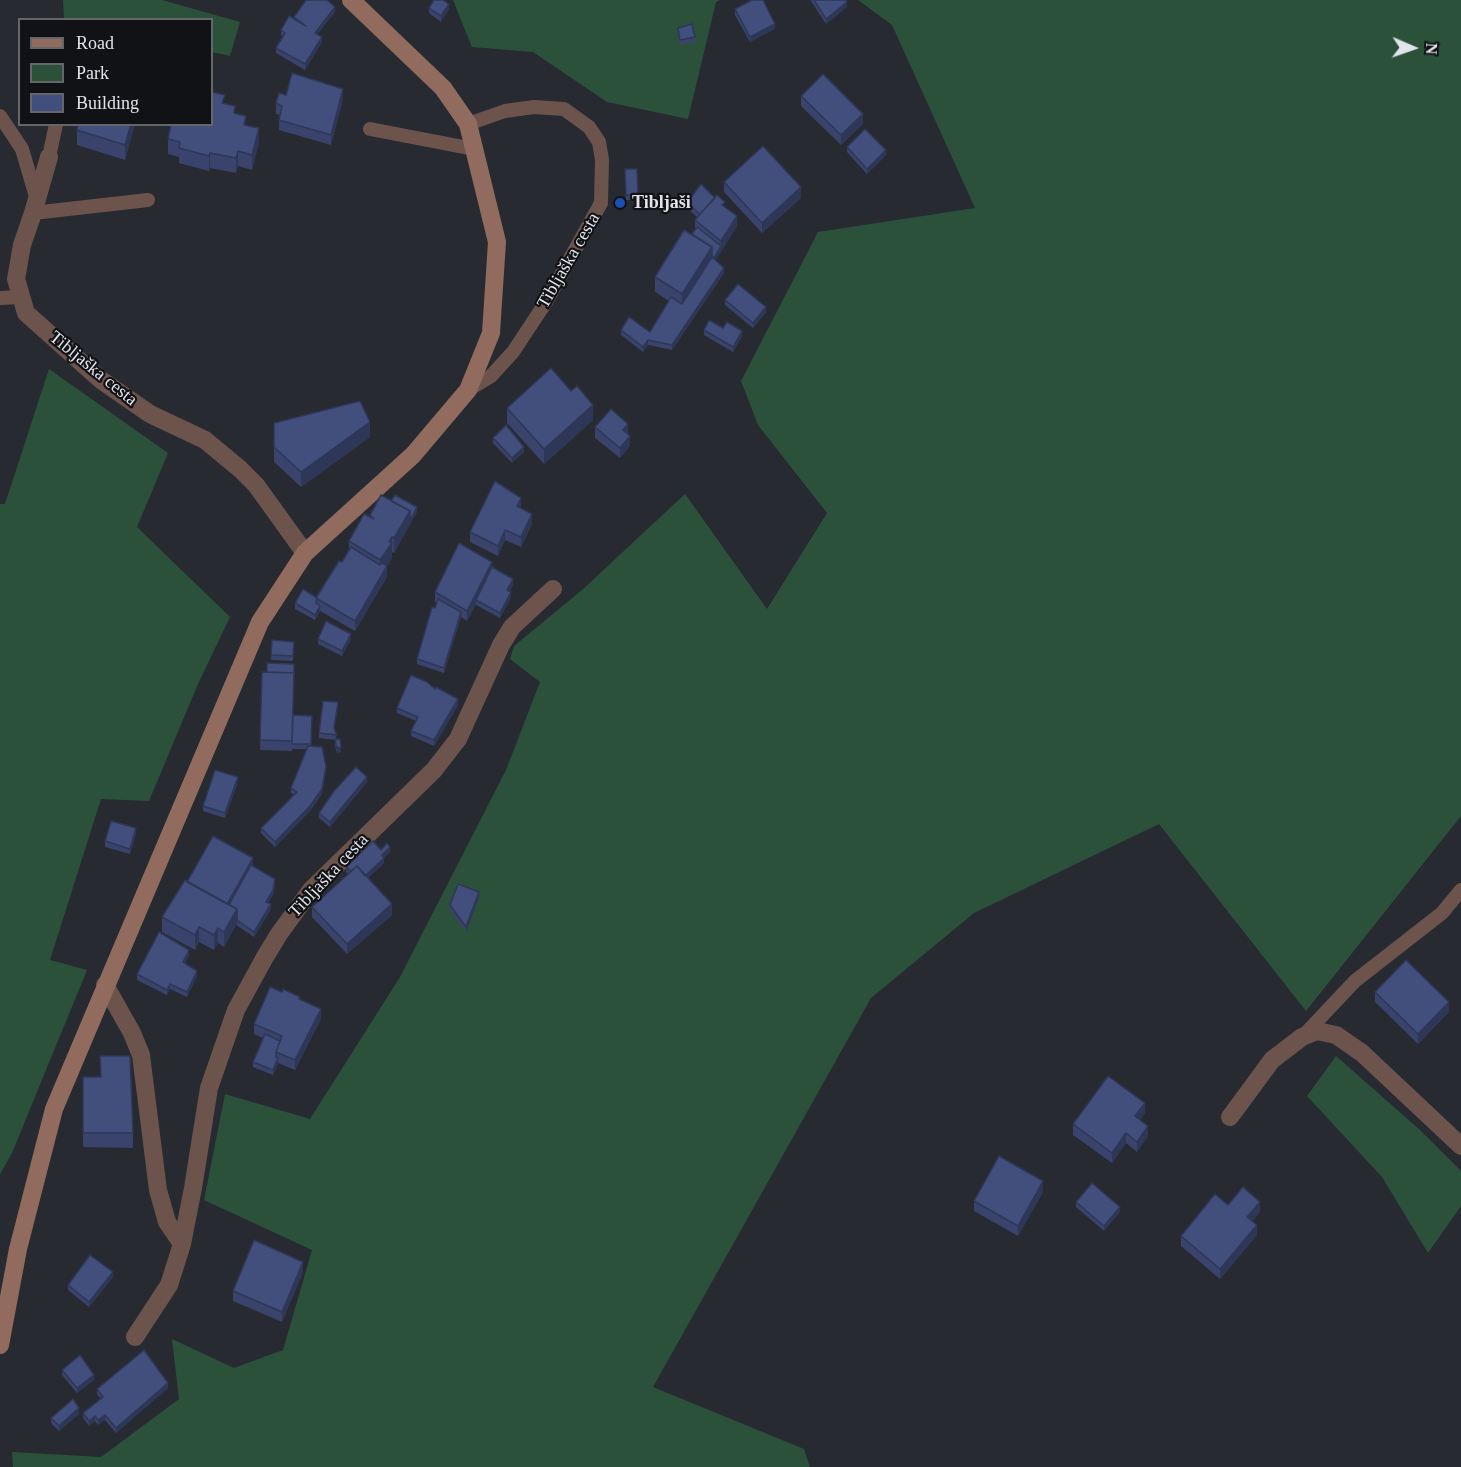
<!DOCTYPE html>
<html>
<head>
<meta charset="utf-8">
<style>
  body { margin:0 }
  #map { position:relative; width:1461px; height:1467px; overflow:hidden; background:#272a31; font-family:Georgia,serif }
  canvas { display:block }
  .legend { position:absolute; left:18px; top:18px; width:195px; height:108px; box-sizing:border-box; background:#111216; border:2px solid #65666a; margin:0; padding:8px 10px; list-style:none; font-size:18px; color:#e2e4e9 }
  .legend li { display:flex; align-items:center; gap:12px; height:30px }
  .legend b { width:30px; border:2px solid #65666a }
  .north { position:absolute; left:1383px; top:18px; width:60px; height:60px; -webkit-text-stroke:4px #111216; paint-order:stroke; rotate:92deg; font-size:16px; font-weight:700; line-height:24px; text-align:center; color:#e2e4e9 }
  .north::after { content:''; display:block; margin:auto; width:21px; height:27px; background:#e2e4e9; clip-path:polygon(50% 0,100% 100%,50% 72%,0 100%) }
</style>
</head>
<body>
<div id="map">
<canvas width="1461" height="1467"></canvas>
<ul class="legend">
<li><b style="height:8px;background:#916b5e"></b>Road</li>
<li><b style="height:16px;background:#2c513b"></b>Park</li>
<li><b style="height:16px;background:#424e7c"></b>Building</li>
</ul>
<div class="north">N</div>
</div>
<script>
const g = document.querySelector('canvas').getContext('2d');
g.lineJoin = 'round';
function fillPath(path, color) {
  g.fillStyle = color;
  g.fill(path, 'evenodd');
}
function shape(rows) {
  const path = new Path2D();
  for (const r of rows) {
    path.moveTo(r[0], r[1]);
    for (let i = 2; i < r.length; i += 2) path.lineTo(r[i], r[i + 1]);
  }
  return path;
}
function stroke(path, color, width, dash) {
  g.strokeStyle = color;
  g.lineWidth = width;
  g.lineCap = dash ? 'butt' : 'round';
  g.setLineDash(dash || []);
  g.stroke(path);
}
function write(font, color, halo, rows, align = 'center') {
  g.font = font + ' Georgia,serif';
  g.lineWidth = 4.5;
  g.setLineDash([]);
  g.textBaseline = 'middle';
  g.strokeStyle = halo;
  g.fillStyle = color;
  for (const [text, x, y, turn = 0] of rows) {
    g.save();
    g.translate(x, y);
    g.rotate((+turn || 0) * Math.PI / 180);
    g.textAlign = isNaN(turn) ? turn : align;
    if (halo) g.strokeText(text, 0, 0);
    g.fillText(text, 0, 0);
    g.restore();
  }
}
fillPath(shape([
  [63,0,162,0,240,22,230,56,212,52,212,20,64,19],
  [453,0,720,0,716,2,688,119,607,102,533,52,472,47],
  [858,0,1461,0,1461,816,1306,1011,1159,824,974,913,871,998,653,1387,804,1449,810,1467,13,1467,12,1452,101,1457,179,1399,172,1339,234,1368,283,1350,312,1250,204,1200,225,1094,310,1119,400,977,506,770,540,682,510,659,514,646,582,590,685,494,767,609,827,513,758,425,741,381,818,232,975,208,892,25],
  [49,369,168,453,137,527,230,617,198,684,149,801,101,799,50,960,87,970,12,1153,0,1174,0,504,5,504],
  [1336,1056,1420,1130,1461,1171,1461,1206,1428,1253,1382,1177,1307,1096]
]), '#2c513b');
stroke(shape([
  [0,116,22,149,37,200],
  [370,129,474,149],
  [49,157,56,124],
  [33,213,148,200],
  [0,298,21,297],
  [468,390,491,376,513,352,546,302,601,203,602,160,599,142,589,127,564,109,534,107,505,111,468,124],
  [1305,1034,1355,981,1442,913,1461,890]
]), '#6c544c', 14);
stroke(shape([
  [49,157,33,213,22,245,16,279,26,313,101,380,150,414,205,440,240,469,256,485,305,553],
  [105,985,132,1033,141,1055,158,1190,167,1222,182,1244],
  [1230,1117,1272,1060,1302,1037,1317,1031,1336,1035,1362,1053,1461,1146],
  [135,1337,169,1285,182,1244,193,1188,209,1088,236,1010,265,957,279,934,311,890,434,770,458,739,501,645,512,627,553,589]
]), '#6c544c', 18);
stroke(shape([
  [0,1345,18,1249,54,1109,260,622,305,553,413,455,468,390,491,333,497,242,468,124,443,88,351,0]
]), '#916b5e', 18);
fillPath(shape([
  [811,0,846,0,847,7,826,24,811,1],
  [429,8,449,9,441,22,429,13],
  [735,9,775,29,750,42,735,15],
  [335,12,317,34,322,42,305,70,276,53,276,48,283,36,281,35,281,30,294,19,294,17],
  [678,28,695,37,695,42,680,45],
  [286,95,343,99,331,145,279,130,279,120,280,115,276,114,276,103],
  [801,96,863,124,841,145,801,106],
  [225,103,246,125,259,142,252,170,238,166,236,173,210,168,209,171,179,163,179,157,168,154,168,139],
  [78,124,135,124,125,160,77,145,77,130],
  [847,147,886,155,867,174,847,152],
  [625,169,637,169,638,200,626,200],
  [724,182,801,198,762,233,724,192],
  [687,203,725,207,737,226,715,261,724,273,672,350,648,345,643,352,621,335,621,330,650,332,669,301,655,292,655,277,695,230,695,220,697,217,687,208],
  [725,300,766,312,753,328,725,305],
  [723,328,742,336,733,352,704,335,704,330],
  [507,408,593,420,544,464,507,423],
  [274,423,370,437,301,487,274,462],
  [595,427,628,434,630,446,620,458,595,438],
  [493,438,524,452,512,463,493,443],
  [391,501,417,512,394,553,392,552,392,558,387,566,387,577,355,631,320,611,315,620,295,609,295,603,317,598,349,551,349,541,370,517,370,515],
  [521,508,532,524,521,547,505,540,498,556,470,542,470,532],
  [492,567,513,584,510,591,511,597,500,618,476,605,476,604,467,621,461,617,444,673,417,664,417,659,437,603,435,602,435,592],
  [318,639,351,639,342,656,318,644],
  [272,640,294,642,293,661,271,660],
  [262,672,293,725,312,716,311,746,326,771,322,794,310,811,275,847,261,833,261,828,294,795,291,793,291,788,307,749,292,749,292,751,260,750],
  [435,689,458,705,434,746,411,736,411,731,416,721,397,713,397,708],
  [338,707,334,730,341,752,337,753,335,746,335,740,319,738,319,733],
  [238,782,225,818,203,811,203,806],
  [367,782,330,827,319,818,319,813],
  [136,834,130,854,105,847,105,841],
  [381,850,390,852,384,857,384,863,368,878,392,915,347,954,312,917,312,907,348,874,346,872,346,867],
  [253,866,275,885,273,895,268,903,271,909,254,937,236,925,224,947,218,943,214,950,199,942,195,950,162,932,162,917,187,882],
  [479,897,466,932,450,910,450,905],
  [189,955,185,963,197,976,187,997,170,989,167,995,137,980,137,974],
  [1375,992,1449,1012,1418,1044,1375,1002],
  [300,1000,321,1019,295,1070,278,1063,273,1075,253,1067,253,1062,263,1038,254,1034,254,1024],
  [83,1077,133,1133,133,1148,83,1147],
  [1145,1113,1140,1120,1148,1136,1137,1152,1126,1143,1112,1163,1073,1135,1073,1124],
  [1043,1192,1018,1236,974,1211,974,1201],
  [1076,1202,1120,1212,1104,1231,1076,1207],
  [1228,1205,1260,1212,1252,1221,1257,1235,1220,1279,1181,1246,1181,1236],
  [303,1272,282,1322,233,1301,233,1291],
  [113,1277,89,1307,68,1290,68,1285],
  [62,1370,94,1380,77,1393,62,1375],
  [168,1388,116,1433,105,1420,98,1425,95,1421,89,1426,83,1418,83,1413,101,1399,97,1394,97,1389],
  [79,1414,59,1431,51,1423,51,1418]
]), '#39436b');
fillPath(shape([
  [847,2,847,7,826,24,826,19],
  [449,4,449,9,441,22,441,16],
  [335,7,335,12,315,38,315,33],
  [775,24,775,29,750,42,750,37],
  [322,37,322,42,305,70,305,64],
  [343,89,343,99,331,145,331,135],
  [863,114,863,124,841,145,841,135],
  [131,124,135,124,125,160,125,145],
  [259,128,259,142,252,170,252,155],
  [886,150,886,155,867,174,867,169],
  [238,151,238,166,236,173,236,158],
  [210,153,210,168,209,171,209,156],
  [801,187,801,198,762,233,762,223],
  [737,216,737,226,714,263,714,258,721,246,721,241],
  [712,247,712,262,682,309,682,294],
  [724,268,724,273,672,350,672,345],
  [766,307,766,312,753,328,753,323],
  [742,331,742,336,733,352,733,347],
  [648,340,648,345,643,352,643,347],
  [593,405,593,420,544,464,544,449],
  [370,422,370,437,301,487,301,472],
  [628,424,628,434,623,430],
  [630,436,630,446,620,458,620,448],
  [524,447,524,452,512,463,512,458],
  [521,498,521,508,517,506],
  [417,507,417,512,394,553,394,538,410,511],
  [532,514,532,524,521,547,521,537],
  [505,530,505,540,498,556,498,546],
  [392,537,392,558,380,575,380,560],
  [492,562,492,572,476,600,476,604,467,621,467,611],
  [387,566,387,577,355,631,355,621],
  [513,579,513,584,507,595,507,590],
  [511,592,511,597,500,618,500,613],
  [320,606,320,611,315,620,315,615],
  [461,612,461,617,444,673,444,668],
  [351,634,351,639,342,656,342,651],
  [458,699,458,705,434,746,434,740],
  [341,747,341,752,337,753,337,748],
  [326,766,322,794,310,811,275,847,275,842],
  [238,777,238,782,225,818,225,813],
  [367,777,367,782,330,827,330,822],
  [136,828,136,834,130,854,130,849],
  [390,847,390,852,382,860,382,855],
  [253,858,253,868,227,914,225,908],
  [384,858,384,863,363,883,363,878],
  [275,879,275,885,273,895,266,907,266,902],
  [479,892,479,897,466,932,466,927],
  [271,904,271,909,254,937,254,932],
  [392,904,392,915,347,954,347,944],
  [237,909,237,924,224,947,224,932],
  [199,927,199,942,195,950,195,935],
  [218,928,218,943,214,950,214,935],
  [189,950,189,955,183,967,183,962],
  [197,971,197,976,187,997,187,992],
  [170,984,170,989,167,995,167,990],
  [1449,1002,1449,1012,1418,1044,1418,1034],
  [321,1009,321,1019,295,1070,295,1060],
  [278,1058,278,1063,273,1075,273,1070],
  [1145,1103,1145,1113,1135,1127,1135,1116],
  [1148,1126,1148,1136,1137,1152,1137,1142],
  [1126,1133,1126,1143,1112,1163,1112,1153],
  [1043,1181,1043,1192,1018,1236,1018,1226],
  [1260,1202,1260,1212,1247,1227,1247,1217],
  [1120,1207,1120,1212,1104,1231,1104,1226],
  [1257,1225,1257,1235,1220,1279,1220,1269],
  [303,1262,303,1272,282,1322,282,1312],
  [113,1272,113,1277,89,1307,89,1302],
  [94,1375,94,1380,77,1393,77,1388],
  [168,1383,168,1388,116,1433,116,1428],
  [79,1408,79,1414,59,1431,59,1426],
  [105,1415,105,1420,98,1425,98,1420],
  [95,1416,95,1421,89,1426,89,1421]
]), '#2e3757');
const building = shape([
  [306,0,327,0,335,7,315,33,322,37,305,64,276,48,285,33,281,30,289,16,306,26,294,17,306,0],
  [434,0,443,0,449,4,441,16,429,8,434,0],
  [752,0,763,0,775,24,750,37,735,9,752,0],
  [814,0,846,0,847,2,826,19,814,0],
  [692,24,695,37,680,40,678,28,692,24],
  [292,73,343,89,331,135,279,120,282,106,276,103,279,93,286,95,292,73],
  [823,74,863,114,841,135,801,96,823,74],
  [212,92,225,95,222,103,235,106,234,113,246,116,244,125,259,128,252,155,238,151,236,158,210,153,209,156,179,148,180,142,168,139,171,124,212,124,212,92],
  [78,124,131,124,125,145,77,130,78,124],
  [865,129,886,150,867,169,847,147,865,129],
  [763,146,801,187,762,223,724,182,763,146],
  [625,169,637,169,638,195,626,195,625,169],
  [701,184,715,198,700,214,687,203,701,184],
  [717,195,725,202,722,205,737,216,721,241,695,220,717,195],
  [697,227,721,246,714,258,712,256,712,247,692,234,697,227],
  [684,230,712,247,682,294,655,277,684,230],
  [712,257,724,268,672,345,648,340,643,347,621,330,629,317,650,332,671,297,682,304,712,257],
  [738,284,766,307,753,323,725,300,738,284],
  [709,320,723,328,727,322,742,331,733,347,704,330,709,320],
  [551,368,571,391,577,386,593,405,544,449,507,408,551,368],
  [360,401,370,422,301,472,274,447,274,423,360,401],
  [611,409,628,424,623,430,630,436,620,448,595,427,611,409],
  [506,425,524,447,512,458,493,438,506,425],
  [495,481,521,498,517,506,532,514,521,537,505,530,498,546,470,532,495,481],
  [381,495,410,511,394,538,392,537,389,542,392,543,380,560,349,541,364,514,374,519,370,515,381,495],
  [395,495,417,507,410,521,410,511,391,501,395,495],
  [459,543,492,562,467,611,435,592,459,543],
  [351,547,380,565,382,563,387,566,355,621,316,598,339,561,342,562,351,547],
  [492,567,513,579,507,590,511,592,500,613,476,600,492,567],
  [303,589,317,598,316,603,320,606,315,615,295,603,303,589],
  [438,599,461,612,444,668,417,659,432,607,435,608,438,599],
  [326,621,351,634,342,651,318,639,326,621],
  [272,640,294,642,293,656,271,655,272,640],
  [267,663,294,664,294,678,294,673,267,672,267,663],
  [262,672,294,673,292,741,260,740,262,672],
  [411,675,427,682,435,689,436,687,458,699,434,740,411,731,418,717,397,708,411,675],
  [323,701,338,702,334,728,337,735,319,733,323,701],
  [293,715,312,716,311,744,292,744,293,715],
  [340,739,341,747,337,748,335,740,340,739],
  [308,746,322,747,326,766,322,789,310,806,275,842,261,828,297,792,291,788,308,746],
  [356,767,367,777,330,822,319,813,334,791,356,767],
  [215,770,238,777,225,813,203,806,215,770],
  [111,821,136,828,130,849,105,841,111,821],
  [213,836,253,858,227,904,187,882,213,836],
  [373,841,381,850,387,843,390,847,382,855,384,858,365,876,357,866,351,871,346,867,373,841],
  [251,865,275,879,273,890,266,902,271,904,254,932,237,920,237,909,229,905,251,865],
  [357,866,392,904,347,944,312,907,357,866],
  [185,880,237,909,224,932,218,928,214,935,199,927,195,935,162,917,185,880],
  [458,884,479,892,466,927,450,905,458,884],
  [159,932,189,950,183,962,197,971,187,992,170,984,167,990,137,974,159,932],
  [1406,960,1449,1002,1418,1034,1375,992,1406,960],
  [270,987,282,992,283,989,300,997,299,999,321,1009,295,1060,276,1052,282,1036,254,1024,270,987],
  [265,1034,280,1041,276,1052,276,1057,278,1058,273,1070,253,1062,265,1034],
  [100,1056,130,1056,133,1133,83,1133,83,1077,101,1077,100,1056],
  [1108,1076,1145,1103,1135,1116,1148,1126,1137,1142,1126,1133,1112,1153,1073,1124,1108,1076],
  [999,1156,1043,1181,1018,1226,974,1201,999,1156],
  [1092,1183,1120,1207,1104,1226,1076,1202,1092,1183],
  [1243,1187,1260,1202,1247,1217,1257,1225,1220,1269,1181,1236,1215,1194,1228,1205,1243,1187],
  [254,1240,303,1262,282,1312,233,1291,254,1240],
  [90,1255,113,1272,89,1302,68,1285,90,1255],
  [144,1350,168,1383,116,1428,105,1415,98,1420,95,1416,89,1421,83,1413,103,1397,97,1389,144,1350],
  [80,1355,94,1375,77,1388,62,1370,80,1355],
  [73,1399,79,1408,59,1426,51,1418,73,1399]
]);
fillPath(building, '#424e7c');
stroke(building, '#2e3757', 1.5);
for (const [x, y, r, color] of [
  [620,203,6,"#1a4fb4"]
]) {
  const dot = new Path2D();
  dot.arc(x, y, r, 0, 2 * Math.PI);
  g.fillStyle = color;
  g.fill(dot);
  stroke(dot, '#111216', 2);
}
write('bold 18px', '#e2e4e9', '#111216', [
  ["Tibljaši",632,203]
], 'left');
write('18px', '#e2e4e9', '#111216', [
  ["Tibljaška cesta",569,261,-60],
  ["Tibljaška cesta",93,369,39],
  ["Tibljaška cesta",329,876,-47]
]);
</script>
</body>
</html>
